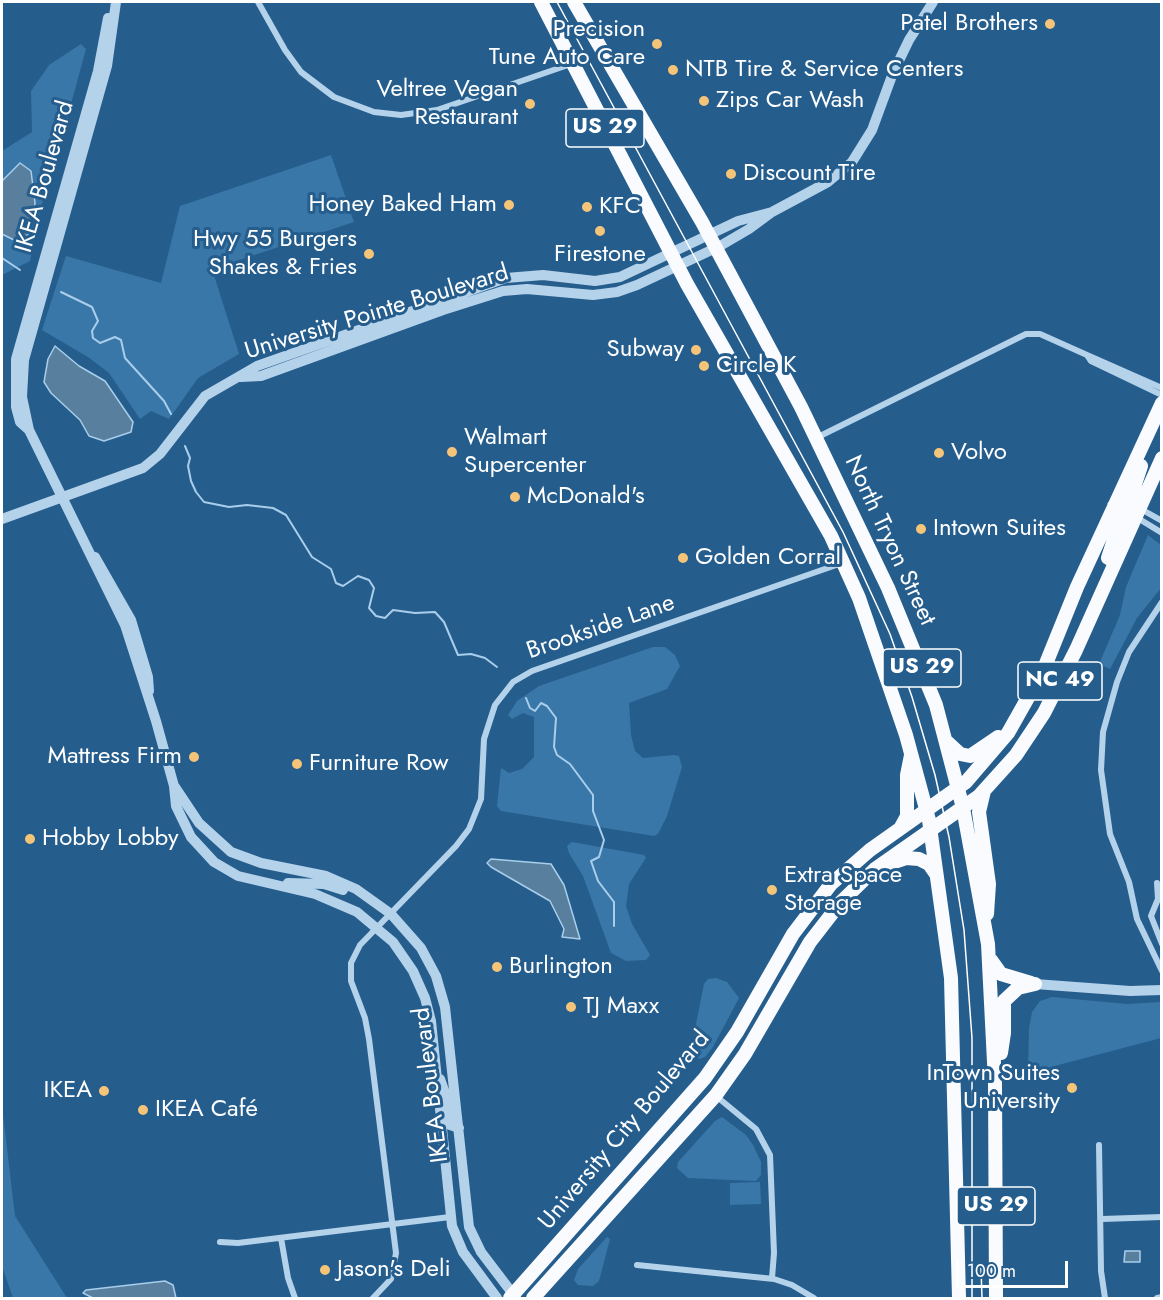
<!DOCTYPE html>
<html>
<head>
<meta charset="utf-8">
<style>
  body { margin:0 }
  #map { position:relative; width:1163px; height:1300px; overflow:hidden; background:#255d8d; font-family:Jost,sans-serif }
  canvas { display:block }
  .frame { position:absolute; inset:0; border:3px solid #fff; pointer-events:none }
  .scale { position:absolute; left:956px; top:1261px; width:112px; height:27px; box-sizing:border-box; border:3px solid #fff; border-top:0; padding-left:8px; font-size:18px; line-height:21px; white-space:nowrap; color:#fff; -webkit-text-stroke:4px #255d8d; paint-order:stroke }
</style>
</head>
<body>
<div id="map">
<canvas width="1163" height="1300"></canvas>
<div class="frame"></div>
<div class="scale">100 m</div>
</div>
<script>
const g = document.querySelector('canvas').getContext('2d');
g.lineJoin = 'round';
function fillPath(path, color) {
  g.fillStyle = color;
  g.fill(path, 'evenodd');
}
function shape(rows) {
  const path = new Path2D();
  for (const r of rows) {
    path.moveTo(r[0], r[1]);
    for (let i = 2; i < r.length; i += 2) path.lineTo(r[i], r[i + 1]);
  }
  return path;
}
function stroke(path, color, width, dash) {
  g.strokeStyle = color;
  g.lineWidth = width;
  g.lineCap = dash ? 'butt' : 'round';
  g.setLineDash(dash || []);
  g.stroke(path);
}
function write(font, color, halo, rows, align = 'center') {
  g.font = font + ' Jost,sans-serif';
  g.lineWidth = 6;
  g.setLineDash([]);
  g.textBaseline = 'middle';
  g.strokeStyle = halo;
  g.fillStyle = color;
  for (const [text, x, y, turn = 0] of rows) {
    g.save();
    g.translate(x, y);
    g.rotate((+turn || 0) * Math.PI / 180);
    g.textAlign = isNaN(turn) ? turn : align;
    if (halo) g.strokeText(text, 0, 0);
    g.fillText(text, 0, 0);
    g.restore();
  }
}
fillPath(shape([
  [81,44,86,49,59,148,49,171,30,261,4,274,2,273,2,151,32,132,31,91,49,65],
  [331,155,354,222,212,269,239,354,198,378,169,419,151,411,140,419,109,373,88,357,42,330,66,256,161,283,180,206],
  [1148,535,1161,545,1161,588,1137,618,1110,669,1099,664,1120,615,1126,587],
  [653,647,665,647,675,655,680,666,667,689,629,703,631,735,635,751,643,758,674,755,679,756,682,767,667,816,658,834,654,836,501,811,497,806,501,768,509,773,522,769,534,757,534,717,523,713,512,719,508,715,517,701,539,686],
  [572,842,644,855,646,858,629,884,626,906,632,924,650,955,646,960,626,961,611,953,583,876,569,853,567,846],
  [716,978,727,982,739,998,713,1047,705,1057,699,1059,693,1054,693,1039,704,984,708,979],
  [1052,997,1127,1004,1161,1002,1161,1038,1028,1073,1029,1028,1032,1012,1040,1001],
  [2,1106,15,1216,67,1298,13,1298,2,1266],
  [722,1117,746,1135,753,1145,761,1162,761,1175,756,1181,688,1178,677,1168,678,1162,715,1121],
  [760,1182,761,1204,730,1205,730,1183],
  [607,1237,610,1239,599,1281,593,1286,578,1285,574,1280,578,1269]
]), '#3a77a9');
const water = shape([
  [20,163,31,171,35,203,31,229,25,239,16,241,2,234,2,181,20,163],
  [55,346,79,366,105,381,133,422,131,432,104,441,89,436,80,420,51,393,44,382,48,359,55,346],
  [491,859,551,864,564,885,580,939,562,937,564,929,550,901,491,867,487,863,491,859],
  [1125,1251,1140,1251,1140,1262,1124,1262,1125,1251],
  [165,1281,173,1285,176,1298,93,1298,83,1293,86,1290,165,1281]
]);
fillPath(water, '#597f9f');
stroke(water, '#a9ceeb', 1.5);
stroke(shape([
  [2,258,20,270],
  [61,292,92,307,98,321,92,331,93,338,100,343,115,337,121,340,125,358,164,401,171,414],
  [185,446,190,458,188,466,191,481,196,492,204,502,229,507,247,505,273,508,286,515,312,557,331,569,336,583,343,586,358,576,369,580,374,588,369,608,376,616,385,618,393,610,415,613,435,612,444,622,458,655,471,654,485,658,497,667],
  [526,698,530,708,535,711,541,703,547,706,556,718,554,747,557,755,570,764,593,795,593,811,604,840,599,857,591,861,598,881,614,902,614,926]
]), '#a9ceeb', 2);
stroke(shape([
  [258,2,285,50,301,72,334,97,374,112,401,115,437,110,571,64],
  [1162,388,1087,355,1091,361,1162,395],
  [816,438,1026,334,1040,334,1087,355],
  [1139,508,1162,521],
  [1136,517,1162,533],
  [1162,602,1129,652,1117,682,1103,732,1101,770,1110,834,1129,882,1137,919,1162,971],
  [1157,883,1158,899,1151,916,1162,944],
  [716,1096,756,1129,770,1155,774,1253,772,1278],
  [1099,1145,1101,1271,1105,1298],
  [1102,1219,1162,1217],
  [281,1238,288,1278,295,1298],
  [220,1242,238,1243,450,1217],
  [637,1265,774,1279,792,1285,814,1298],
  [373,1298,391,1279,396,1253,369,1039,365,1018,351,981,351,963,360,945,456,846,469,829,481,799,484,739,495,705,513,682,532,671,842,563],
  [1157,1298,1162,1297]
]), '#b5d2eb', 6);
stroke(shape([
  [116,2,107,66,24,360,22,397,29,430,125,625,156,721,174,786,176,806,191,837,214,862,238,876,315,894,357,912,393,942,413,971,425,998,431,1021,452,1226,463,1252,497,1298],
  [241,377,261,376,443,310,503,291,527,289,593,295,617,292,637,285,720,246,749,229,772,212,828,182,852,162,872,130,893,73,909,40,933,2],
  [29,430,20,422,16,407,16,359,98,71,108,18],
  [2,519,143,468,160,454,205,396,257,366,506,278,543,275,595,281,620,277,738,221,772,212],
  [95,557,131,620,148,677,149,691],
  [175,787,199,823,231,852,261,863,326,876,356,889,391,914,421,948,436,976,445,1007,469,1227,481,1252,516,1298],
  [288,883,324,884,343,890],
  [1035,984,1130,991,1162,990],
  [440,1079,447,1099,450,1125,459,1128]
]), '#b5d2eb', 10);
stroke(shape([
  [541,2,687,284,831,536,859,598,906,735,929,820,951,978,959,1298],
  [574,2,702,222,801,407,888,588,936,705,963,808,988,944,995,1082,996,1298],
  [1135,517,1129,509,1129,502,1141,466],
  [1108,558,1121,518,1120,512,1114,506],
  [947,742,960,754,970,756,998,737],
  [984,791,979,812,989,884,987,914],
  [901,827,907,816,907,775,911,755],
  [891,863,906,858,919,859,929,864,936,874],
  [991,960,1001,974,1031,983],
  [1001,1053,1004,1033,1004,1001,1018,988,1035,984],
  [510,1298,705,1078,737,1032,793,934,831,884,870,850,966,782,1008,733,1043,671,1077,587,1162,403],
  [533,1298,716,1095,745,1054,810,942,841,902,875,869,979,796,1016,755,1044,713,1076,650,1162,458]
]), '#f9fbfe', 14);
stroke(shape([
  [557,2,843,532,890,634,912,697,935,775,949,837,964,930,972,1038,972,1298],
  [981,1268,982,1298]
]), '#fff', 1.5);
for (const [x, y, r, color] of [
  [1050,24,6,"#f4c479"],
  [657,44,6,"#f4c479"],
  [673,70,6,"#f4c479"],
  [704,101,6,"#f4c479"],
  [530,104,6,"#f4c479"],
  [731,174,6,"#f4c479"],
  [509,205,6,"#f4c479"],
  [587,207,6,"#f4c479"],
  [600,231,6,"#f4c479"],
  [369,254,6,"#f4c479"],
  [696,350,6,"#f4c479"],
  [704,366,6,"#f4c479"],
  [452,452,6,"#f4c479"],
  [939,453,6,"#f4c479"],
  [515,497,6,"#f4c479"],
  [921,529,6,"#f4c479"],
  [683,558,6,"#f4c479"],
  [194,757,6,"#f4c479"],
  [297,764,6,"#f4c479"],
  [30,839,6,"#f4c479"],
  [772,890,6,"#f4c479"],
  [497,967,6,"#f4c479"],
  [571,1007,6,"#f4c479"],
  [1072,1088,6,"#f4c479"],
  [104,1091,6,"#f4c479"],
  [143,1110,6,"#f4c479"],
  [325,1270,6,"#f4c479"]
]) {
  const dot = new Path2D();
  dot.arc(x, y, r, 0, 2 * Math.PI);
  g.fillStyle = color;
  g.fill(dot);
  stroke(dot, '#255d8d', 2);
}
for (const [x, y, w] of [
  [605,128,78],
  [922,668,78],
  [1060,681,84],
  [996,1206,78]
]) {
  const box = new Path2D();
  box.roundRect(x - w / 2, y - 19, w, 38, 4.5);
  g.fillStyle = '#255d8d';
  g.fill(box);
  stroke(box, '#fff', 1.5);
}
write('bold 22px', '#fff', null, [
  ["US 29",605,128],
  ["US 29",922,668],
  ["NC 49",1060,681],
  ["US 29",996,1206]
]);
write('24px', '#fff', '#255d8d', [
  ["Patel Brothers",1038,24,"right"],
  ["Precision",645,30,"right"],
  ["Tune Auto Care",645,58,"right"],
  ["NTB Tire & Service Centers",685,70],
  ["Veltree Vegan",518,90,"right"],
  ["Restaurant",518,118,"right"],
  ["Zips Car Wash",716,101],
  ["Discount Tire",743,174],
  ["Honey Baked Ham",497,205,"right"],
  ["KFC",599,207],
  ["Hwy 55 Burgers",357,240,"right"],
  ["Shakes & Fries",357,268,"right"],
  ["Firestone",600,255,"center"],
  ["Subway",684,350,"right"],
  ["Circle K",716,366],
  ["Walmart",464,438],
  ["Supercenter",464,466],
  ["Volvo",951,453],
  ["McDonald's",527,497],
  ["Intown Suites",933,529],
  ["Golden Corral",695,558],
  ["Mattress Firm",182,757,"right"],
  ["Furniture Row",309,764],
  ["Hobby Lobby",42,839],
  ["Extra Space",784,876],
  ["Storage",784,904],
  ["Burlington",509,967],
  ["TJ Maxx",583,1007],
  ["InTown Suites",1060,1074,"right"],
  ["University",1060,1102,"right"],
  ["IKEA",92,1091,"right"],
  ["IKEA Café",155,1110],
  ["Jason's Deli",337,1270]
], 'left');
write('24px', '#fff', '#255d8d', [
  ["IKEA Boulevard",46,177,-74],
  ["University Pointe Boulevard",377,313,-17],
  ["North Tryon Street",889,541,65],
  ["Brookside Lane",601,628,-19],
  ["IKEA Boulevard",432,1085,-97],
  ["University City Boulevard",625,1131,-50]
]);
</script>
</body>
</html>
